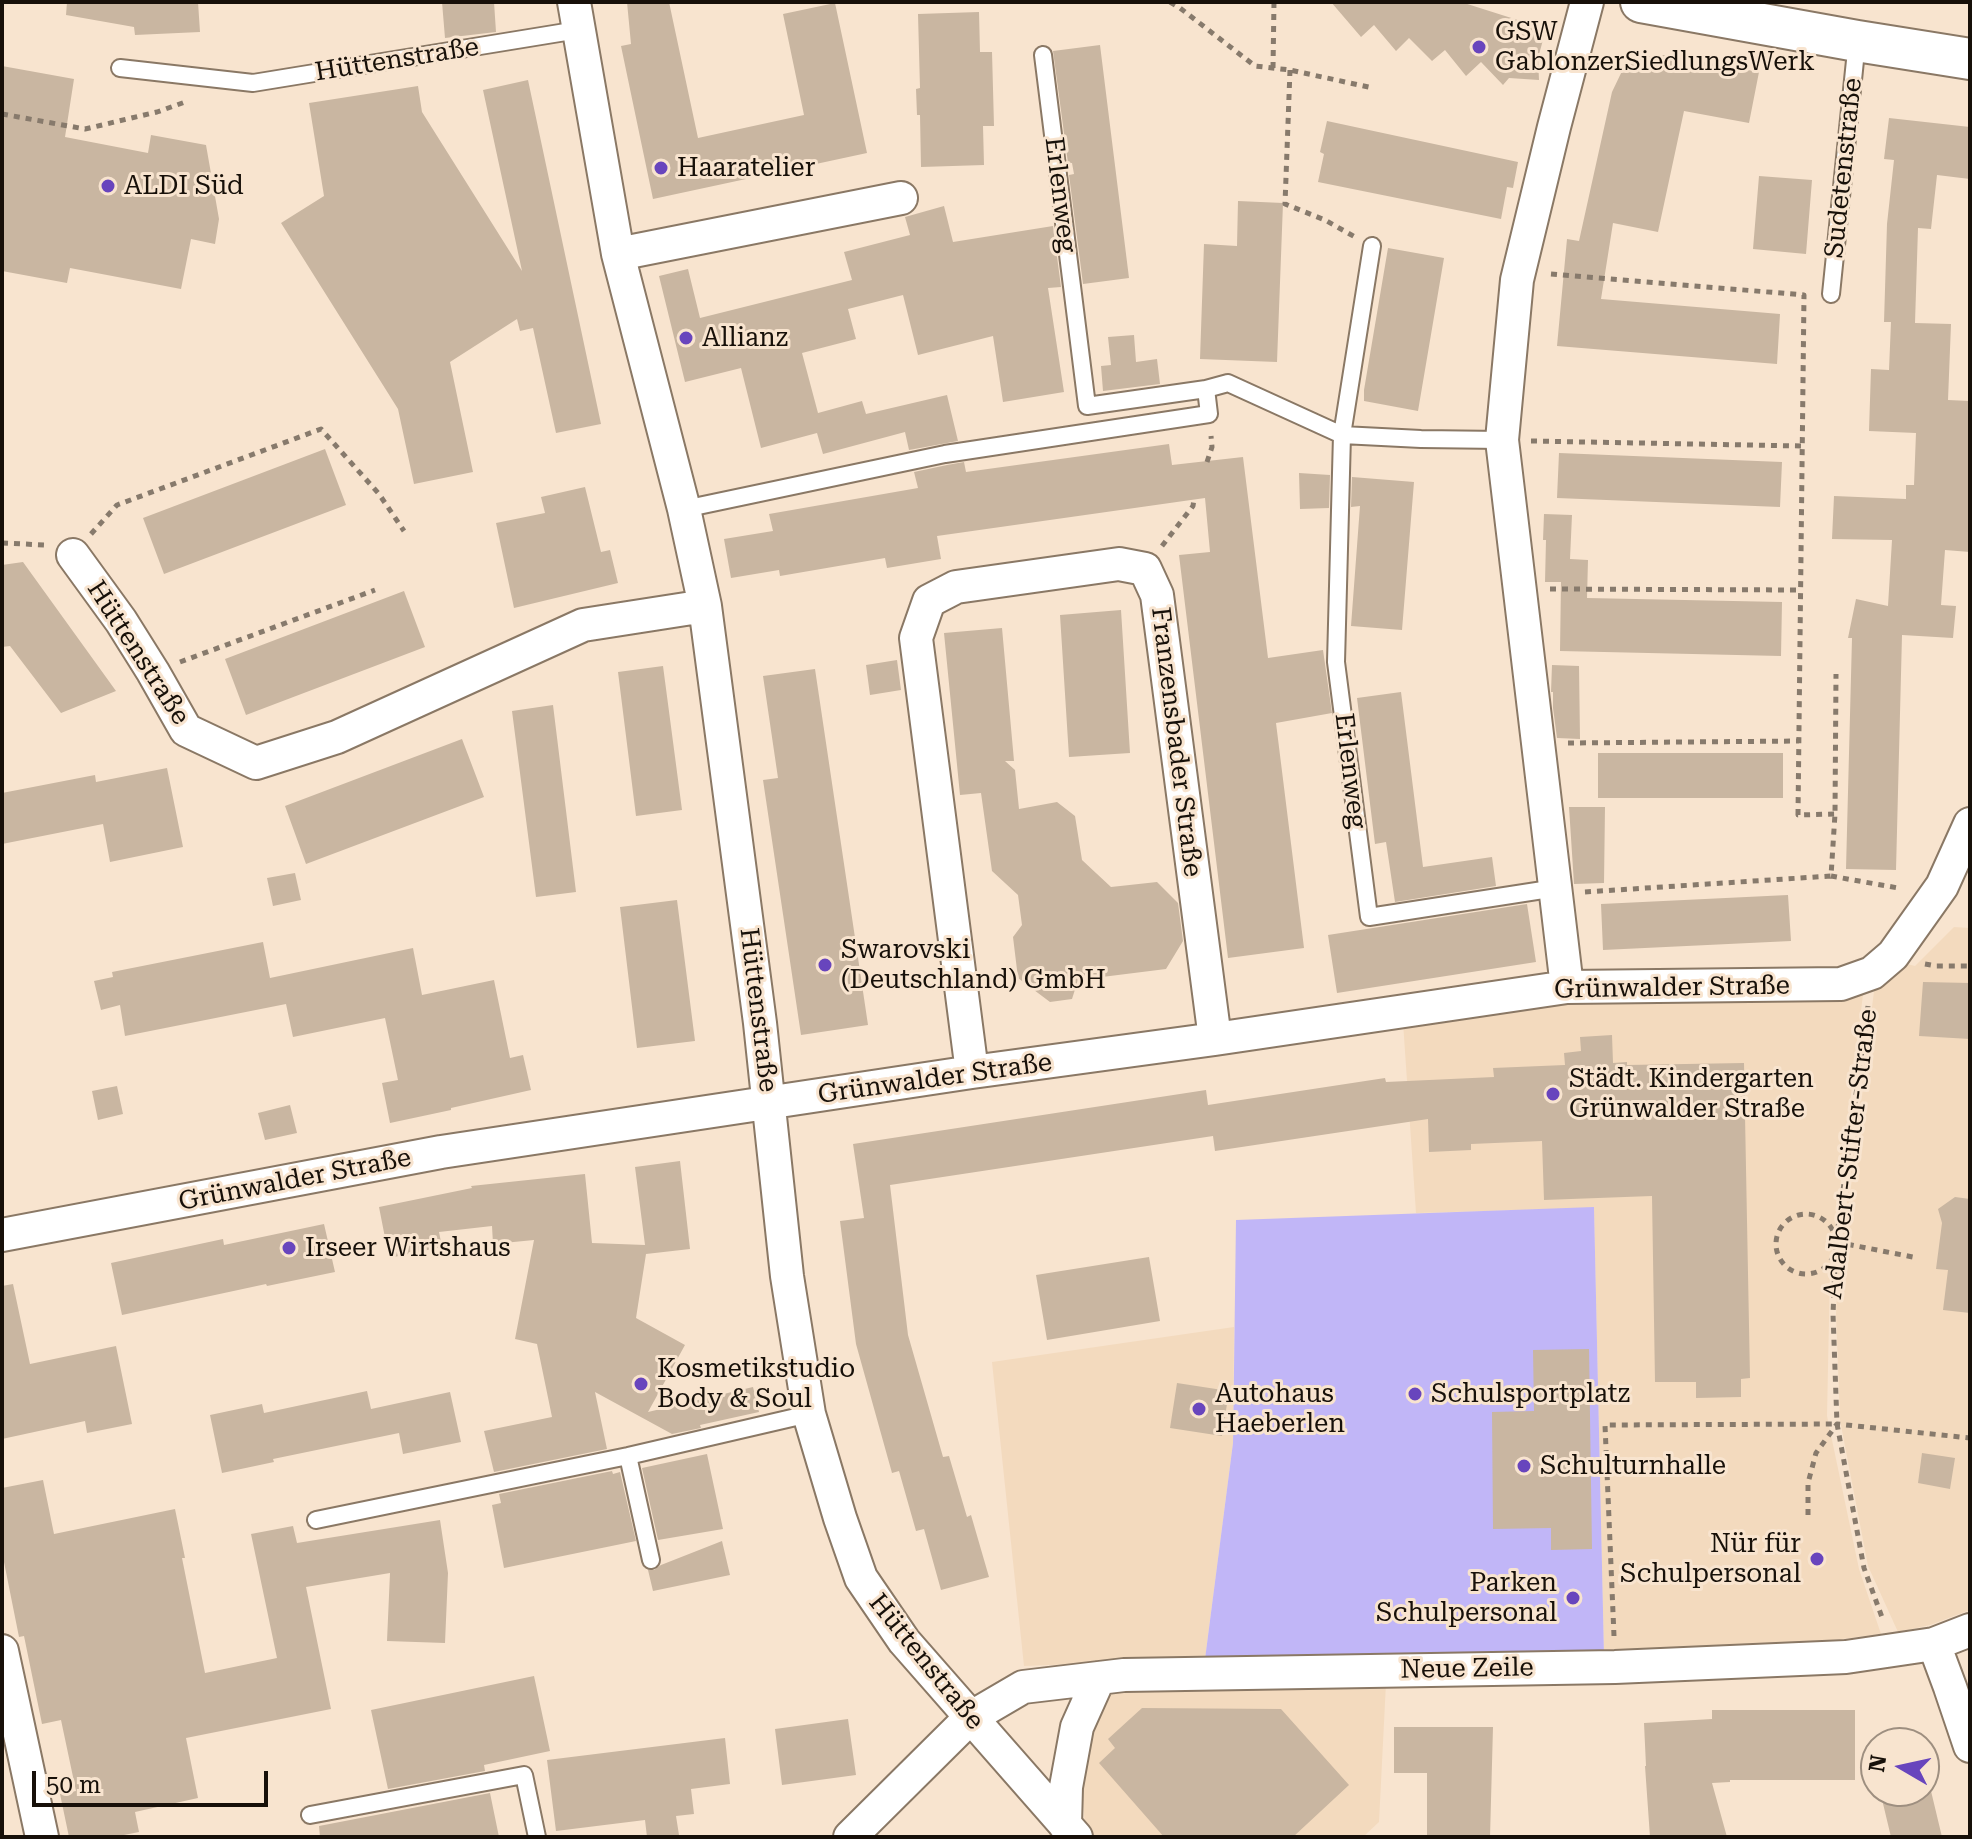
<!DOCTYPE html>
<html>
<head>
<meta charset="utf-8">
<style>
  body { margin:0 }
  #map { position:relative; width:1972px; height:1839px; overflow:hidden; background:#f8e4cf; font-family:"Roboto Serif",serif }
  canvas { display:block }
  .frame { position:absolute; inset:0; border:4px solid #171009; pointer-events:none }
  .north { position:absolute; left:1860px; top:1727px; width:80px; height:80px; box-sizing:border-box; background:#f8e4cf; border:2px solid #9e8f80; border-radius:50%; rotate:279deg; font-size:22px; font-weight:700; line-height:32px; text-align:center; color:#171009 }
  .north::after { content:''; display:block; margin:auto; width:28px; height:36px; background:#6845bd; clip-path:polygon(50% 0,100% 100%,50% 72%,0 100%) }
  .scale { position:absolute; left:32px; top:1771px; width:236px; height:36px; box-sizing:border-box; border:4px solid #171009; border-top:0; padding-left:10px; font-size:24px; line-height:28px; white-space:nowrap; color:#171009; -webkit-text-stroke:6px #f8e4cf; paint-order:stroke }
</style>
</head>
<body>
<div id="map">
<canvas width="1972" height="1839"></canvas>
<div class="frame"></div>
<div class="north">N</div>
<div class="scale">50 m</div>
</div>
<script>
const g = document.querySelector('canvas').getContext('2d');
g.lineJoin = 'round';
function fillPath(path, color) {
  g.fillStyle = color;
  g.fill(path, 'evenodd');
}
function shape(rows) {
  const path = new Path2D();
  for (const r of rows) {
    if (r.length === 3) {
      path.moveTo(r[0] + r[2], r[1]);
      path.arc(r[0], r[1], r[2], 0, 2 * Math.PI);
      continue;
    }
    path.moveTo(r[0], r[1]);
    for (let i = 2; i < r.length; i += 2) path.lineTo(r[i], r[i + 1]);
  }
  return path;
}
function stroke(path, color, width, dash) {
  g.strokeStyle = color;
  g.lineWidth = width;
  g.lineCap = dash ? 'butt' : 'round';
  g.setLineDash(dash || []);
  g.stroke(path);
}
function write(font, color, halo, rows, align = 'center') {
  g.font = font + ' "Roboto Serif",serif';
  g.lineWidth = 6;
  g.setLineDash([]);
  g.textBaseline = 'middle';
  g.strokeStyle = halo;
  g.fillStyle = color;
  for (const [text, x, y, turn = 0] of rows) {
    g.save();
    g.translate(x, y);
    g.rotate((+turn || 0) * Math.PI / 180);
    g.textAlign = isNaN(turn) ? turn : align;
    if (halo) g.strokeText(text, 0, 0);
    g.fillText(text, 0, 0);
    g.restore();
  }
}
fillPath(shape([
  [1954,927,1970,928,1970,1610,1930,1625,1898,1632,1868,1566,1840,1420,1836,1314,1838,1271,1876,976,1895,961,1915,966],
  [1864,986,1830,1271,1827,1416,1859,1569,1881,1634,1834,1640,1604,1655,1594,1208,1416,1213,1403,1022,1563,1000],
  [1234,1327,1233,1443,1205,1659,1024,1666,992,1362],
  [1386,1683,1379,1822,1363,1837,1095,1837,1085,1825,1082,1788,1093,1732,1112,1690]
]), '#f3dabe');
fillPath(shape([
  [1594,1207,1604,1655,1205,1659,1233,1443,1236,1220]
]), '#c1b6f7');
fillPath(shape([
  [67,2,198,2,200,32,135,35,134,27,66,15],
  [442,2,494,2,496,32,445,38],
  [627,2,669,2,698,138,804,115,783,14,835,3,867,153,653,199,621,46,631,44],
  [1331,2,1461,2,1546,29,1538,58,1539,80,1509,78,1503,85,1481,62,1466,76,1445,50,1432,61,1409,38,1396,51,1374,25,1361,37],
  [979,12,980,52,992,52,994,126,983,126,984,165,921,167,920,115,917,115,916,89,920,88,918,14],
  [1100,45,1129,278,1083,284,1069,175,1074,174,1072,163,1068,163,1053,51],
  [1665,55,1759,72,1749,123,1684,111,1658,232,1613,223,1601,299,1780,314,1777,364,1557,346,1567,239,1579,241,1612,92,1623,69,1639,57],
  [2,66,74,79,65,137,148,153,151,135,206,145,219,219,215,244,191,239,181,289,70,268,67,283,2,271],
  [528,80,601,424,556,433,533,328,520,331,517,319,450,362,473,472,414,484,398,409,281,223,324,196,309,103,418,86,422,112,522,271,483,90],
  [1889,118,1970,127,1970,179,1937,175,1931,229,1918,228,1915,323,1951,324,1948,400,1970,401,1970,552,1945,550,1941,605,1956,606,1953,638,1902,635,1896,870,1846,869,1852,638,1848,638,1856,599,1888,606,1892,540,1832,539,1834,496,1906,499,1906,485,1914,485,1916,433,1869,431,1871,369,1889,370,1891,322,1884,322,1887,224,1894,160,1884,159],
  [1327,121,1518,162,1513,188,1507,187,1501,219,1318,182,1324,154,1320,152],
  [1759,176,1812,180,1806,254,1753,249],
  [1238,201,1283,203,1277,362,1200,359,1204,244,1237,246],
  [944,206,953,242,1053,226,1061,287,1048,288,1064,392,1003,402,993,336,918,355,903,295,848,309,856,339,802,353,818,413,862,401,866,414,947,395,958,441,909,450,905,432,823,454,817,433,761,448,741,368,685,382,659,276,688,269,700,318,852,280,844,252,910,235,905,217],
  [1388,248,1444,258,1418,411,1364,401,1364,390],
  [1134,335,1136,362,1157,359,1160,384,1103,391,1101,366,1111,365,1108,337],
  [1169,444,1172,465,1243,457,1268,658,1323,650,1332,713,1276,723,1304,948,1228,958,1179,555,1210,552,1205,498,937,536,941,559,887,568,885,558,780,576,779,570,731,578,724,539,773,531,769,514,918,488,914,472,947,465,964,462,966,472],
  [325,449,346,505,164,574,143,518],
  [1559,453,1782,462,1780,507,1557,498],
  [1299,473,1330,475,1329,508,1300,509],
  [1352,477,1414,482,1402,630,1351,626,1360,506,1351,507],
  [585,487,601,552,610,550,618,583,514,608,496,523,545,513,541,497],
  [1544,514,1572,515,1570,559,1588,560,1587,598,1782,602,1781,656,1560,651,1561,582,1545,582,1546,540,1543,540],
  [23,562,116,691,61,713,10,646,2,647,2,565],
  [404,591,425,647,246,715,225,659],
  [1121,610,1130,753,1069,757,1060,615],
  [1002,628,1014,761,1005,761,1015,770,1019,809,1057,802,1075,816,1082,860,1111,887,1157,882,1178,903,1183,941,1166,969,1078,980,1072,999,1050,1002,1018,978,1013,937,1022,925,1018,895,992,871,981,793,960,795,944,633],
  [897,660,901,690,870,695,866,665],
  [1552,665,1579,666,1580,739,1557,738,1553,708,1553,692,1551,692],
  [663,666,682,810,636,816,618,672],
  [815,669,868,1025,801,1035,763,780,778,778,763,676],
  [1401,692,1423,867,1492,857,1496,886,1395,902,1386,842,1375,844,1357,698],
  [553,705,576,892,536,897,512,711],
  [462,739,484,797,306,864,285,806],
  [1598,753,1783,753,1783,798,1598,798],
  [167,768,183,847,110,862,103,824,2,844,2,793,95,775,96,782],
  [1569,807,1605,807,1604,883,1574,884],
  [295,873,301,900,273,906,267,878],
  [1788,895,1791,941,1603,950,1601,904],
  [677,900,695,1041,637,1048,620,907],
  [1527,904,1536,962,1337,993,1328,935],
  [263,942,270,978,413,948,422,995,494,980,510,1058,523,1055,531,1090,451,1108,451,1110,390,1123,382,1083,398,1080,385,1018,293,1037,286,1004,125,1036,120,1005,101,1010,94,981,113,977,112,972],
  [1923,982,1970,983,1970,1039,1919,1036],
  [1612,1035,1613,1063,1627,1062,1627,1065,1744,1063,1750,1378,1741,1379,1741,1397,1696,1398,1696,1382,1655,1382,1652,1196,1544,1200,1542,1141,1471,1144,1471,1150,1429,1152,1428,1119,1215,1151,1213,1136,890,1185,908,1335,943,1457,949,1456,967,1517,971,1515,989,1577,941,1590,924,1529,916,1531,899,1471,892,1473,856,1344,840,1221,864,1218,853,1144,1206,1090,1208,1105,1385,1078,1386,1082,1494,1077,1493,1068,1565,1065,1564,1053,1581,1051,1580,1037],
  [117,1086,123,1114,98,1120,92,1091],
  [290,1105,297,1133,265,1140,258,1113],
  [680,1161,690,1249,646,1254,636,1318,685,1345,648,1412,753,1387,759,1412,700,1425,701,1428,672,1434,595,1392,607,1449,494,1472,484,1431,552,1417,537,1344,515,1339,534,1240,493,1244,492,1226,439,1232,442,1247,389,1258,379,1207,472,1188,471,1186,585,1174,592,1243,645,1245,635,1167],
  [1955,1197,1970,1199,1970,1313,1943,1310,1948,1270,1936,1269,1942,1223,1938,1209],
  [324,1224,335,1272,267,1286,266,1284,122,1315,111,1263,223,1239,224,1245],
  [1149,1257,1160,1321,1047,1340,1036,1275],
  [13,1284,30,1364,116,1346,132,1424,87,1433,85,1421,2,1439,2,1286],
  [1589,1349,1592,1549,1551,1550,1551,1528,1493,1529,1492,1412,1534,1411,1533,1350],
  [1177,1383,1229,1391,1222,1436,1170,1428],
  [367,1391,371,1409,450,1392,461,1442,403,1454,399,1433,273,1459,274,1462,222,1473,210,1415,262,1404,264,1413],
  [1922,1453,1955,1458,1950,1489,1918,1483],
  [707,1454,723,1529,658,1540,642,1468],
  [612,1471,613,1474,620,1472,636,1541,504,1568,492,1505,501,1503,499,1494],
  [43,1480,54,1534,175,1509,185,1558,182,1558,205,1673,277,1658,251,1534,293,1526,297,1543,440,1520,448,1573,445,1643,387,1641,390,1573,306,1587,331,1709,186,1738,198,1798,135,1812,139,1832,114,1837,69,1837,60,1794,76,1791,61,1720,42,1724,24,1636,19,1637,2,1552,2,1488],
  [722,1541,730,1575,653,1591,648,1570,654,1570,661,1565],
  [534,1676,550,1751,484,1765,485,1771,388,1789,371,1710],
  [1142,1708,1281,1709,1349,1785,1293,1837,1164,1837,1099,1763,1115,1748,1108,1739],
  [1712,1710,1855,1710,1855,1780,1730,1780,1730,1782,1712,1783,1727,1837,1650,1837,1645,1766,1646,1766,1644,1723,1712,1719],
  [848,1719,856,1775,782,1785,775,1729],
  [1394,1727,1493,1727,1490,1837,1427,1837,1427,1773,1394,1773],
  [725,1738,730,1784,691,1789,694,1814,676,1816,679,1835,647,1837,645,1820,556,1831,547,1760],
  [1880,1791,1931,1791,1942,1837,1891,1837],
  [490,1793,499,1837,320,1837,319,1826]
]), '#c9b6a1');
const service = shape([
  [1043,55,1087,406,1206,389],
  [120,68,253,83,578,30],
  [1372,246,1342,435,1336,662,1369,917,1556,888],
  [1831,294,1857,41],
  [684,509,945,454,1209,414,1206,389,1228,383,1342,435,1421,439,1502,440],
  [628,1456,651,1560],
  [316,1520,628,1456,809,1414],
  [310,1815,524,1775,537,1837]
]);
const minor = shape([
  [574,2,618,254,684,509,705,606,760,1023,787,1276,809,1414,840,1518,861,1578,904,1641,1076,1837],
  [618,254,901,198],
  [73,555,121,621,153,672,186,730,256,763,337,737,583,625,705,606],
  [1567,987,1502,440,1517,280,1554,127,1587,2],
  [972,1072,916,638,929,601,956,587,1119,564,1145,569,1157,595,1215,1039],
  [2,1235,441,1152,972,1072,1215,1039,1567,987,1841,984,1872,973,1893,955,1942,886,1970,824],
  [1934,1644,1950,1687,1970,1746],
  [2,1651,42,1837],
  [1065,1825,1066,1787,1077,1727,1099,1678],
  [850,1837,970,1718,1023,1687,1124,1675,1615,1667,1846,1657,1934,1644,1970,1630]
]);
const tertiary = shape([
  [1641,2,1857,41,1970,59]
]);
stroke(service, '#8a7865', 20);
stroke(minor, '#8a7865', 36);
stroke(tertiary, '#8a7865', 44);
stroke(shape([
  [1170,2,1180,8,1255,66,1290,70,1373,88],
  [1273,68,1274,2],
  [1290,70,1285,204,1325,220,1355,237],
  [2,114,85,129,157,112,188,101],
  [1551,274,1804,295,1798,815,1835,814],
  [1531,441,1802,446],
  [1207,462,1212,447,1211,436],
  [91,534,117,505,321,429,379,494,404,531],
  [2,543,45,545],
  [1162,546,1193,506,1194,499],
  [1550,589,1801,590],
  [180,662,375,590],
  [1568,743,1799,741],
  [1831,876,1898,888,1900,890],
  [1585,892,1831,876,1835,814,1836,674],
  [1925,964,1936,966,1970,966],
  [1868,1006,1836,1242,1833,1314,1837,1424,1864,1568,1883,1620],
  [1806,1244,30],
  [1836,1242,1918,1258],
  [1808,1515,1808,1483,1816,1453,1837,1424,1970,1438],
  [1614,1636,1605,1425,1837,1424]
]), '#877a6c', 5, [6, 6]);
stroke(service, '#fff', 16);
stroke(minor, '#fff', 32);
stroke(tertiary, '#fff', 40);
for (const [x, y, r, color] of [
  [1479,47,8,"#6845bd"],
  [661,168,8,"#6845bd"],
  [108,186,8,"#6845bd"],
  [686,338,8,"#6845bd"],
  [825,965,8,"#6845bd"],
  [1553,1094,8,"#6845bd"],
  [289,1248,8,"#6845bd"],
  [641,1384,8,"#6845bd"],
  [1415,1394,8,"#6845bd"],
  [1199,1409,8,"#6845bd"],
  [1524,1466,8,"#6845bd"],
  [1817,1559,8,"#6845bd"],
  [1573,1598,8,"#6845bd"]
]) {
  const dot = new Path2D();
  dot.arc(x, y, r, 0, 2 * Math.PI);
  g.fillStyle = color;
  g.fill(dot);
  stroke(dot, '#f8e4cf', 3);
}
write('26px', '#171009', '#f8e4cf', [
  ["GSW",1495,32],
  ["GablonzerSiedlungsWerk",1495,62],
  ["Haaratelier",677,168],
  ["ALDI Süd",124,186],
  ["Allianz",702,338],
  ["Swarovski",841,950],
  ["(Deutschland) GmbH",841,980],
  ["Städt. Kindergarten",1569,1079],
  ["Grünwalder Straße",1569,1109],
  ["Irseer Wirtshaus",305,1248],
  ["Kosmetikstudio",657,1369],
  ["Body & Soul",657,1399],
  ["Autohaus",1215,1394],
  ["Haeberlen",1215,1424],
  ["Schulsportplatz",1431,1394],
  ["Schulturnhalle",1540,1466],
  ["Nür für",1801,1544,"right"],
  ["Schulpersonal",1801,1574,"right"],
  ["Parken",1557,1583,"right"],
  ["Schulpersonal",1557,1613,"right"]
], 'left');
write('26px', '#171009', '#f8e4cf', [
  ["Hüttenstraße",397,60,-9],
  ["Sudetenstraße",1844,168,-84],
  ["Erlenweg",1060,195,83],
  ["Hüttenstraße",138,653,57],
  ["Franzensbader Straße",1176,742,83],
  ["Erlenweg",1350,771,83],
  ["Grünwalder Straße",1672,988,-1],
  ["Hüttenstraße",758,1010,83],
  ["Grünwalder Straße",935,1079,-8],
  ["Adalbert-Stifter-Straße",1851,1154,-83],
  ["Grünwalder Straße",295,1180,-11],
  ["Hüttenstraße",926,1662,51],
  ["Neue Zeile",1467,1669,-1]
]);
</script>
</body>
</html>
